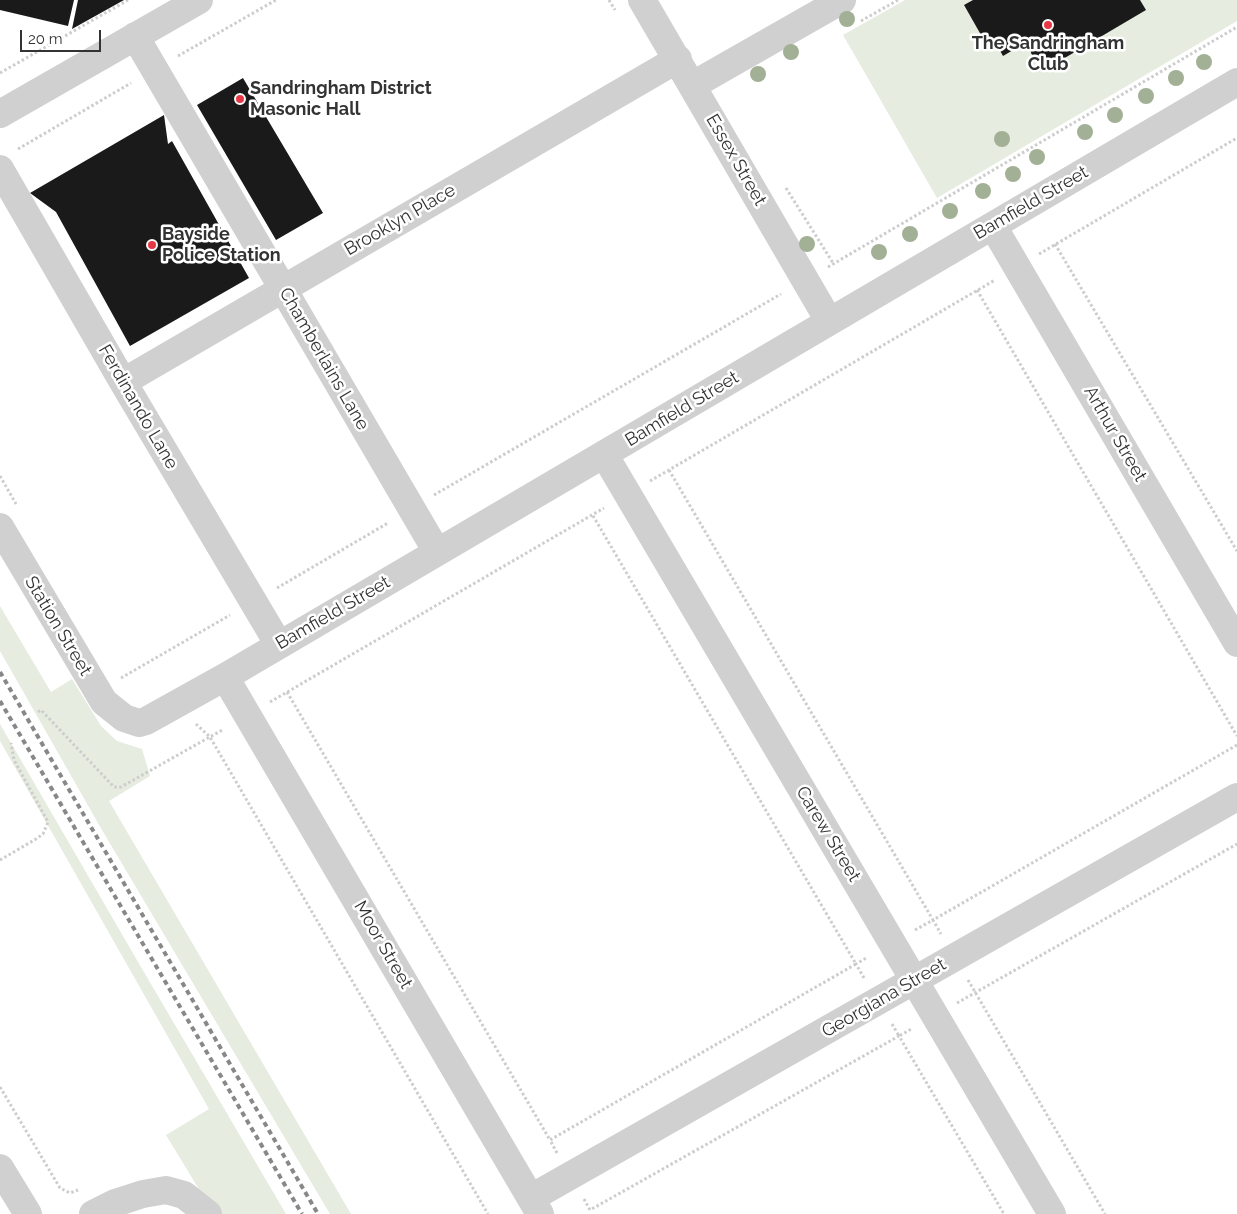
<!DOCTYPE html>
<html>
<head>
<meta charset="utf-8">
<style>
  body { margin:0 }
  #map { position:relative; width:1237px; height:1214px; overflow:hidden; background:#fff; font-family:Raleway,sans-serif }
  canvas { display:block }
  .scale { position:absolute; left:20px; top:30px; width:81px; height:22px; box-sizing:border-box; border:2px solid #333; border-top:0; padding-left:6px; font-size:15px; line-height:18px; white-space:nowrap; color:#333; -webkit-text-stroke:4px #fff; paint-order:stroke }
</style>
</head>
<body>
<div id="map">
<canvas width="1237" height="1214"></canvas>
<div class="scale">20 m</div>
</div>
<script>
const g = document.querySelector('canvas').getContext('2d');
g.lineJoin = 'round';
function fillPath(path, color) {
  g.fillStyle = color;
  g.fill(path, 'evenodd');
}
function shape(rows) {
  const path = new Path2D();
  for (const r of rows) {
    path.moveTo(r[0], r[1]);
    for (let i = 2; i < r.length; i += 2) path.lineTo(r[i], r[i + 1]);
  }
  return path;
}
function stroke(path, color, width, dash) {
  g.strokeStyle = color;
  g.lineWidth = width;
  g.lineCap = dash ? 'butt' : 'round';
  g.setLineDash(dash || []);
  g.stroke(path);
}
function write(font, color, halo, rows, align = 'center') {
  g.font = font + ' Raleway,sans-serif';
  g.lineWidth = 5;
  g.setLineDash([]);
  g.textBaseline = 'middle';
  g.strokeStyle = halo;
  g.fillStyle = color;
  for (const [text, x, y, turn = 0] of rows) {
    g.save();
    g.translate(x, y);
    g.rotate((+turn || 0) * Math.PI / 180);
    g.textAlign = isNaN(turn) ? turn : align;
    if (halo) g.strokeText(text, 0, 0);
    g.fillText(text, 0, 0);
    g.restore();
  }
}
fillPath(shape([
  [905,0,1237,0,1237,21,937,198,843,35],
  [0,606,51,692,72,679,101,726,117,741,142,749,150,776,109,801,351,1214,330,1214,102,830,0,651],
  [0,724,141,967,286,1214,214,1214,166,1135,209,1109,0,741]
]), '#e6ecdf');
fillPath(shape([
  [0,0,74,0,68,26,0,10],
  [78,0,124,0,72,29],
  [973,0,1140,0,1146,10,1046,69,1043,63,1036,61,1031,53,1030,40,1003,56,997,45,989,49,964,5],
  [243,78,323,213,276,240,197,105],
  [164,115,168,144,172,141,249,278,130,346,56,212,30,193]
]), '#1a1a1a');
stroke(shape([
  [609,0,615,10],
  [861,21,898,0],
  [178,56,276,0],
  [0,73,128,0],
  [18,149,131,83],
  [786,188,833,263],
  [1055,244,1237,551],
  [1039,254,1237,138],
  [828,267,1237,27],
  [977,290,1237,736],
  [669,470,933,920,1237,745],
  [0,476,16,504],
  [650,481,995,280],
  [434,495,781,294],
  [277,588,388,523],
  [121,678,230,615],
  [287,692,550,1140],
  [270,702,604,508],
  [38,712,41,710,114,787,121,787,224,729],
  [196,724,210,737,488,1214],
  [0,860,36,839,43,834,48,822,14,760,11,743],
  [915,930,933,920,941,934],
  [864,978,856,964,868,957],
  [968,980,1105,1214],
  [957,1003,1237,844],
  [892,1024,899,1036,913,1028],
  [0,1087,60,1188,70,1193,78,1190],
  [557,1153,550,1140,856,964,592,514],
  [584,1199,590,1210,899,1036,1004,1214]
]), '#cdcdcd', 3, [2.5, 2.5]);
stroke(shape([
  [642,0,829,321],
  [135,36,437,552],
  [693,85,842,0],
  [0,114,199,0],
  [0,169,123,382,279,645],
  [993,226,1237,643],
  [123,382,678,59],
  [604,454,1052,1214],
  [0,527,104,702,124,718,139,723,146,721,225,677,1237,82],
  [225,677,540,1214],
  [0,1168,28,1214],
  [531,1198,1237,797],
  [93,1214,115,1203,143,1194,166,1190,184,1195,208,1214]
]), '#d0d0d0', 28);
stroke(shape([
  [0,672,318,1214],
  [0,701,302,1214]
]), '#888', 4, [5, 4]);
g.fillStyle = '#a2b095';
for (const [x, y] of [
  [847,19],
  [791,52],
  [1204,62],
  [758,74],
  [1176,78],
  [1146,96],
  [1115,115],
  [1085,132],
  [1002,139],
  [1037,157],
  [1013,174],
  [983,191],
  [950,211],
  [910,234],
  [807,244],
  [879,252]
]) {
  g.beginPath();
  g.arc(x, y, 8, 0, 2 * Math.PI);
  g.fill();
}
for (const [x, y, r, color] of [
  [1048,25,5,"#e63946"],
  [240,99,5,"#e63946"],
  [152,245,5,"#e63946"]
]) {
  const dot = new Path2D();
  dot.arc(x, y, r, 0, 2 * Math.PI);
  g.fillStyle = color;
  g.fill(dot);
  stroke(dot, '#fff', 2);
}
write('bold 18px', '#333', '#fff', [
  ["The Sandringham",1048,44,"center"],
  ["Club",1048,65,"center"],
  ["Sandringham District",250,89],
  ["Masonic Hall",250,110],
  ["Bayside",162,235],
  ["Police Station",162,256]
], 'left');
write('18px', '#333', '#fff', [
  ["Essex Street",736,160,60],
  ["Bamfield Street",1031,203,-30],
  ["Brooklyn Place",400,220,-30],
  ["Chamberlains Lane",324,359,60],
  ["Ferdinando Lane",138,407,60],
  ["Bamfield Street",682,409,-31],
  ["Arthur Street",1115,434,60],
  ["Bamfield Street",333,613,-30],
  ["Station Street",58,626,59],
  ["Carew Street",828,834,59],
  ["Moor Street",383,945,60],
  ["Georgiana Street",884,998,-30]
]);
</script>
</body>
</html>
